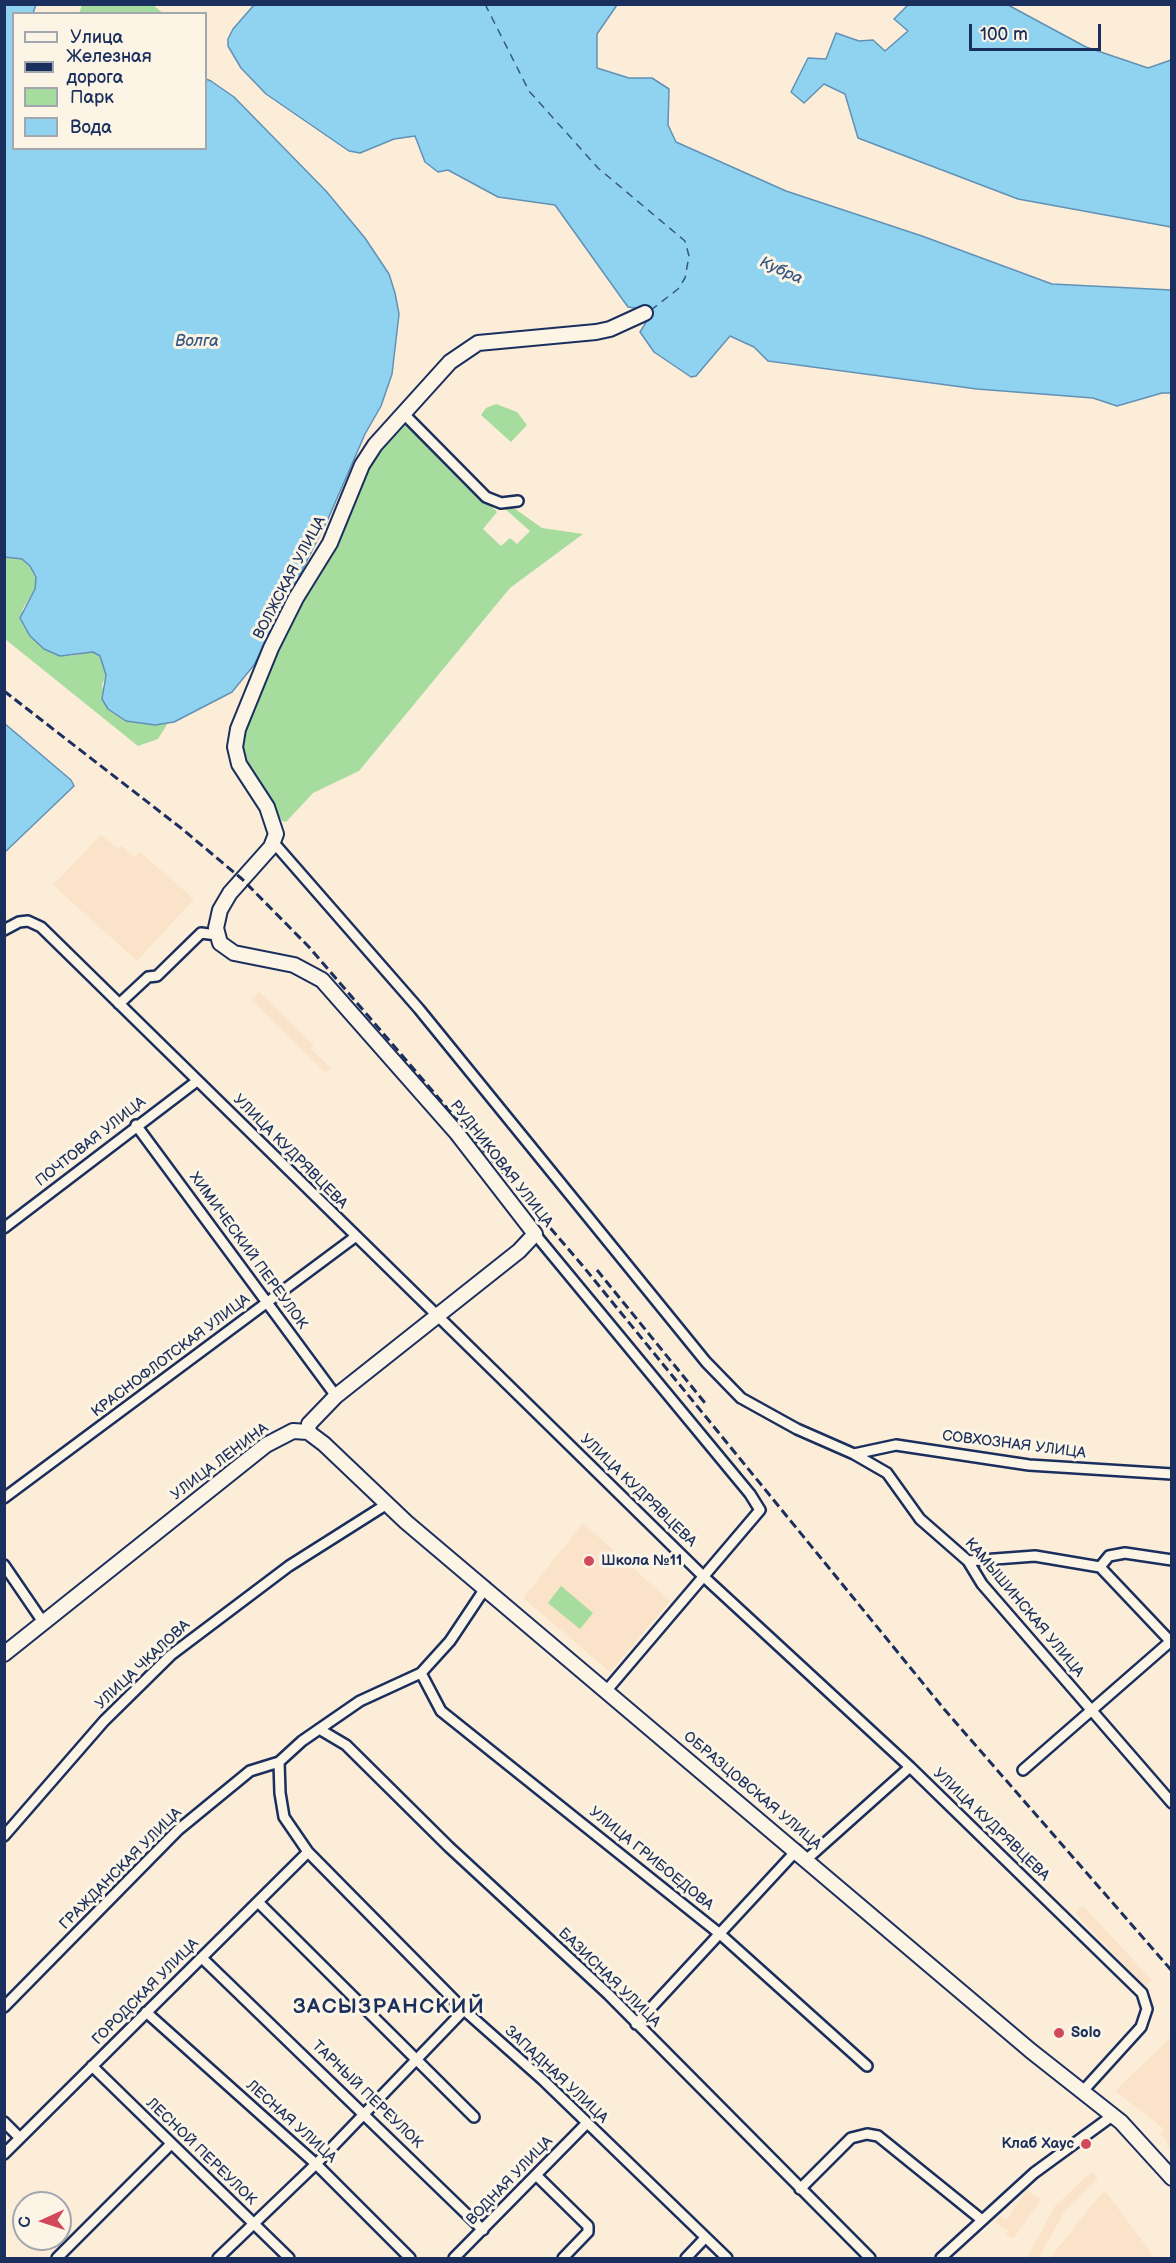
<!DOCTYPE html>
<html>
<head>
<meta charset="utf-8">
<style>
  body { margin:0 }
  #map { position:relative; width:1176px; height:2263px; overflow:hidden; background:#fbedd8; font-family:"Balsamiq Sans",sans-serif }
  canvas { display:block }
  .frame { position:absolute; inset:0; border:6px solid #1b2f5e; pointer-events:none }
  .legend { position:absolute; left:12px; top:12px; width:195px; height:138px; box-sizing:border-box; background:#fcf5e5; border:2px solid #a2a6af; margin:0; padding:8px 10px; list-style:none; font-size:18px; color:#1b2f5e }
  .legend li { display:flex; align-items:center; gap:12px; height:30px }
  .legend b { width:30px; border:2px solid #a2a6af }
  .north { position:absolute; left:12px; top:2191px; width:60px; height:60px; box-sizing:border-box; background:#fcf5e5; border:2px solid #a2a6af; border-radius:50%; rotate:267deg; font-size:16px; font-weight:700; line-height:24px; text-align:center; color:#1b2f5e }
  .north::after { content:''; display:block; margin:auto; width:21px; height:27px; background:#d1495b; clip-path:polygon(50% 0,100% 100%,50% 72%,0 100%) }
  .scale { position:absolute; left:969px; top:24px; width:132px; height:27px; box-sizing:border-box; border:3px solid #1b2f5e; border-top:0; padding-left:8px; font-size:18px; line-height:21px; white-space:nowrap; color:#1b2f5e; -webkit-text-stroke:4px #fcf5e5; paint-order:stroke }
</style>
</head>
<body>
<div id="map">
<canvas width="1176" height="2263"></canvas>
<div class="frame"></div>
<ul class="legend">
<li><b style="height:8px;background:#fcf5e5"></b>Улица</li>
<li><b style="height:8px;background:#1b2f5e"></b>Железная дорога</li>
<li><b style="height:16px;background:#a7dc9f"></b>Парк</li>
<li><b style="height:16px;background:#8fd3f1"></b>Вода</li>
</ul>
<div class="north">С</div>
<div class="scale">100 m</div>
</div>
<script>
const g = document.querySelector('canvas').getContext('2d');
g.lineJoin = 'round';
function fillPath(path, color) {
  g.fillStyle = color;
  g.fill(path, 'evenodd');
}
function shape(rows) {
  const path = new Path2D();
  for (const r of rows) {
    path.moveTo(r[0], r[1]);
    for (let i = 2; i < r.length; i += 2) path.lineTo(r[i], r[i + 1]);
  }
  return path;
}
function stroke(path, color, width, dash) {
  g.strokeStyle = color;
  g.lineWidth = width;
  g.lineCap = dash ? 'butt' : 'round';
  g.setLineDash(dash || []);
  g.stroke(path);
}
function write(font, color, halo, rows, align = 'center') {
  g.font = font + ' "Balsamiq Sans",sans-serif';
  g.lineWidth = 6;
  g.setLineDash([]);
  g.textBaseline = 'middle';
  g.strokeStyle = halo;
  g.fillStyle = color;
  for (const [text, x, y, turn = 0] of rows) {
    g.save();
    g.translate(x, y);
    g.rotate((+turn || 0) * Math.PI / 180);
    g.textAlign = isNaN(turn) ? turn : align;
    if (halo) g.strokeText(text, 0, 0);
    g.fillText(text, 0, 0);
    g.restore();
  }
}
fillPath(shape([
  [101,835,118,849,122,846,134,857,140,852,194,899,137,961,53,885],
  [259,992,314,1045,311,1049,331,1068,326,1073,251,1000],
  [583,1523,670,1601,610,1672,523,1598],
  [1083,1906,1152,1980,1145,1987,1075,1913],
  [1171,2037,1171,2149,1161,2134,1164,2129,1115,2091],
  [1092,2171,1098,2179,1064,2212,1039,2258,1027,2258,1055,2206],
  [1027,2190,1041,2200,1013,2239,1006,2234,1008,2231,995,2222,1000,2215,1006,2220],
  [1106,2192,1155,2258,1050,2258,1100,2195]
]), '#fae3c9');
fillPath(shape([
  [82,5,153,5,163,13,79,13],
  [496,404,517,412,527,425,511,442,481,415,486,408],
  [401,423,414,427,497,512,483,529,501,546,510,538,517,544,530,531,503,507,511,506,542,528,583,534,510,588,359,771,313,793,286,822,282,821,244,762,241,749,243,731,294,611,340,537,370,462],
  [4,557,22,559,30,566,36,577,35,589,22,610,69,656,93,652,100,656,104,664,106,675,102,685,108,709,126,721,143,724,168,723,158,739,138,746,5,639],
  [561,1586,593,1613,580,1629,548,1603]
]), '#a7dc9f');
const water = shape([
  [909,4,1008,5,1086,47,1148,68,1171,60,1171,227,1018,199,858,138,845,94,824,84,804,103,791,92,808,58,826,59,836,33,859,41,873,40,885,51,908,31,894,19,909,4],
  [4,5,36,5,33,13,14,14,14,148,206,148,206,79,211,81,234,97,326,191,365,238,389,274,395,293,399,314,392,374,381,406,365,434,328,519,254,665,232,692,174,722,155,725,126,721,108,709,102,699,106,675,100,656,93,652,60,656,44,649,30,636,20,618,35,589,36,577,30,566,22,559,5,557,4,5],
  [254,5,617,5,597,34,597,68,629,78,652,78,669,89,668,125,676,142,786,191,922,236,1052,284,1171,290,1171,393,1162,393,1117,406,1093,398,977,389,768,361,754,347,730,336,696,376,691,377,654,352,640,332,648,319,642,309,628,307,555,205,498,197,448,170,438,172,425,162,415,136,394,139,360,153,349,151,266,94,241,68,228,46,228,39,233,29,254,5],
  [4,723,71,780,74,786,5,852,4,723]
]);
fillPath(water, '#8fd3f1');
stroke(water, '#6191b6', 1.5);
stroke(shape([
  [485,4,529,91,598,168,685,241,689,256,685,278,678,289,651,310]
]), '#385883', 1.5, [8, 6]);
const street = shape([
  [404,414,486,497,501,503,518,501],
  [274,843,419,1009,706,1362,741,1398,797,1429,854,1454,887,1473,920,1519,968,1561,982,1584,1172,1803],
  [4,930,19,922,28,921,41,927,703,1576,910,1767,1142,1993,1147,2009,1141,2027,1082,2092],
  [119,1004,148,977,157,976,201,933,217,935],
  [136,1125,336,1396],
  [4,1228,197,1081],
  [535,1234,750,1494,760,1510,607,1690],
  [854,1454,896,1445,1029,1465,1172,1474],
  [4,1498,355,1237],
  [968,1561,1035,1556,1100,1567,1172,1643],
  [4,1565,43,1622],
  [1100,1567,1109,1556,1125,1553,1172,1560],
  [421,1673,441,1711,720,1934,867,2066],
  [319,1729,346,1745,449,1847,608,1994,870,2258],
  [279,1762,280,1793,284,1817,308,1852,464,2010,543,2080,727,2258],
  [1023,1770,1172,1640],
  [4,1836,104,1721,171,1655,289,1566,387,1504],
  [807,1859,910,1767],
  [258,1902,474,2117],
  [202,1958,483,2230],
  [4,2007,178,1830,250,1771,279,1762,302,1741,360,1701,421,1673,450,1641,486,1587],
  [146,2012,316,2164,410,2258],
  [636,2024,797,1850],
  [92,2066,289,2258],
  [4,2122,20,2138],
  [4,2154,308,1852],
  [536,2175,588,2226,588,2232,563,2258],
  [800,2189,851,2138,867,2134,878,2136,982,2220],
  [57,2258,170,2145],
  [218,2258,316,2164,464,2010],
  [454,2258,586,2124],
  [686,2258,705,2238],
  [941,2258,1034,2173,1112,2116]
]);
const secondary = shape([
  [308,1432,309,1424,336,1396,519,1251,535,1234,456,1132,322,980,294,965,234,953,220,943,216,928,220,910,230,893,271,847,276,834,267,807,239,764,235,747,238,729,271,648,296,598,330,543,362,465,375,445,450,362,478,343,596,332,610,329,645,313],
  [4,1654,266,1445,293,1431,308,1432,324,1444,406,1522,1031,2051,1121,2122,1172,2178]
]);
stroke(street, '#1b2f5e', 14);
stroke(secondary, '#1b2f5e', 18);
stroke(street, '#fcf5e5', 9);
stroke(secondary, '#fcf5e5', 14);
stroke(shape([
  [4,691,181,828,242,879,309,947,582,1265,944,1709,1172,1971],
  [597,1270,705,1403]
]), '#1b2f5e', 3, [9, 4.5]);
for (const [x, y, r, color] of [
  [589,1561,6,"#d1495b"],
  [1059,2033,6,"#d1495b"],
  [1086,2144,6,"#d1495b"]
]) {
  const dot = new Path2D();
  dot.arc(x, y, r, 0, 2 * Math.PI);
  g.fillStyle = color;
  g.fill(dot);
  stroke(dot, '#fcf5e5', 2);
}
write('15px', '#1b2f5e', '#fcf5e5', [
  ["ВОЛЖСКАЯ УЛИЦА",290,578,-62],
  ["ПОЧТОВАЯ УЛИЦА",91,1142,-38],
  ["УЛИЦА КУДРЯВЦЕВА",290,1152,45],
  ["РУДНИКОВАЯ УЛИЦА",501,1164,52],
  ["ХИМИЧЕСКИЙ ПЕРЕУЛОК",248,1251,54],
  ["КРАСНОФЛОТСКАЯ УЛИЦА",171,1356,-37],
  ["СОВХОЗНАЯ УЛИЦА",1014,1445,7],
  ["УЛИЦА ЛЕНИНА",220,1462,-37],
  ["УЛИЦА КУДРЯВЦЕВА",638,1491,44],
  ["КАМЫШИНСКАЯ УЛИЦА",1024,1608,50],
  ["УЛИЦА ЧКАЛОВА",143,1665,-43],
  ["ОБРАЗЦОВСКАЯ УЛИЦА",752,1791,40],
  ["УЛИЦА КУДРЯВЦЕВА",991,1825,44],
  ["УЛИЦА ГРИБОЕДОВА",651,1859,39],
  ["ГРАЖДАНСКАЯ УЛИЦА",121,1869,-45],
  ["БАЗИСНАЯ УЛИЦА",609,1978,44],
  ["ГОРОДСКАЯ УЛИЦА",146,1992,-45],
  ["ЗАПАДНАЯ УЛИЦА",556,2075,43],
  ["ТАРНЫЙ ПЕРЕУЛОК",367,2095,44],
  ["ЛЕСНАЯ УЛИЦА",291,2122,42],
  ["ЛЕСНОЙ ПЕРЕУЛОК",201,2152,44],
  ["ВОДНАЯ УЛИЦА",510,2181,-46]
]);
write('bold 15px', '#1b2f5e', '#fcf5e5', [
  ["Школа №11",601,1561],
  ["Solo",1071,2033],
  ["Клаб Хаус",1074,2144,"right"]
], 'left');
write('italic 16px', '#385883', '#fcf5e5', [
  ["Кубра",781,271,24],
  ["Волга",197,342]
]);
g.letterSpacing = '1.5px';
write('bold 21px', '#1b2f5e', '#fcf5e5', [
  ["ЗАСЫЗРАНСКИЙ",389,2008]
]);
g.letterSpacing = '0px';
</script>
</body>
</html>
